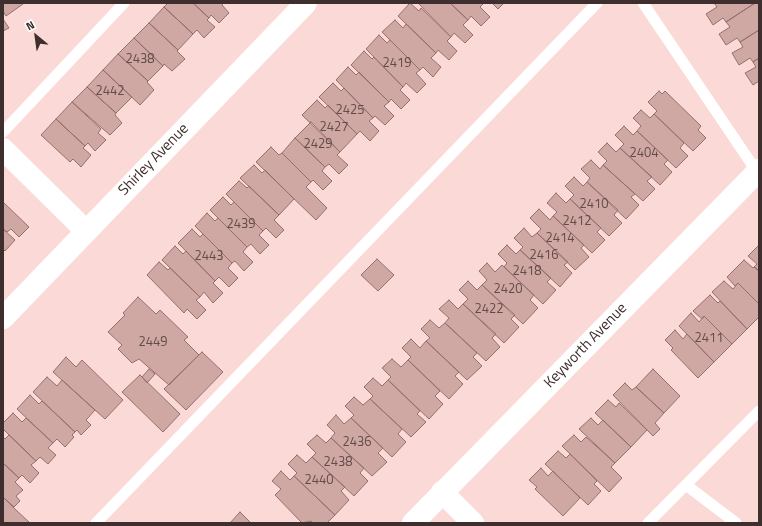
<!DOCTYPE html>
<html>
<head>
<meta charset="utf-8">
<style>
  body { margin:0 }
  #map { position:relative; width:762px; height:526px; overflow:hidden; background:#fbd9d6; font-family:"Titillium Web",sans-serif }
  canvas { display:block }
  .frame { position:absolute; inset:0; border:4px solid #3e2e2d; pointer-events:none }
  .north { position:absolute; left:16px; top:16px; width:40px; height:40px; -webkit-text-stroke:3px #fff; paint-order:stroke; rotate:331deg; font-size:11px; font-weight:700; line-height:16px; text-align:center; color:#3e2e2d }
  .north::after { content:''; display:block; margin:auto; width:14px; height:18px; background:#3e2e2d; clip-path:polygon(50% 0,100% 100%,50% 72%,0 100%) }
</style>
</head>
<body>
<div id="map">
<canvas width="762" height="526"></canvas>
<div class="frame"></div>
<div class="north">N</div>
</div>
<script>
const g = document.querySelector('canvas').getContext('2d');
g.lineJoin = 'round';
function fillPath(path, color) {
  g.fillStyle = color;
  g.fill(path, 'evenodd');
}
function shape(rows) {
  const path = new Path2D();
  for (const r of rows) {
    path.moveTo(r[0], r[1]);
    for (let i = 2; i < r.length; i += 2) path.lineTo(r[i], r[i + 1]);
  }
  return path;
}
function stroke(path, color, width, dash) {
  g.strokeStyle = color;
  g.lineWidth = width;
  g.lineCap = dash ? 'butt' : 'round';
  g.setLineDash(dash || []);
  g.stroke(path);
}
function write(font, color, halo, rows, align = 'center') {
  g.font = font + ' "Titillium Web",sans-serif';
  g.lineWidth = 3;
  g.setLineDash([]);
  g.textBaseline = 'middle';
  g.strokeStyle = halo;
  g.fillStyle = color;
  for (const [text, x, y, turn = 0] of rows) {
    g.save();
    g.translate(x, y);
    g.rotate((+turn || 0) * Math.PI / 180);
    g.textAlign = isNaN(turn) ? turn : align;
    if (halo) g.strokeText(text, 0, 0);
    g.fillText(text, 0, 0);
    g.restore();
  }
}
const building = shape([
  [3,3,22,3,23,4,6,16,3,11,3,3],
  [168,3,193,3,209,18,207,20,215,27,204,38,197,30,193,34,164,7,168,3],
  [193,3,223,3,222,5,229,13,219,23,211,15,209,18,193,3],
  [410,3,419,11,421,8,451,37,447,41,457,51,449,60,438,50,436,53,398,16,410,3],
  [418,3,450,3,468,20,463,25,473,35,465,43,454,33,451,37,418,3],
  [450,3,484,3,480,7,490,17,481,26,471,16,468,20,450,3],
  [492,3,504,3,498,9,492,3],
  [714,3,755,3,726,22,723,18,713,25,706,14,717,7,714,3],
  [755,3,759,3,759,30,740,42,737,38,726,45,719,34,730,27,726,22,755,3],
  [164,7,193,34,178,50,149,23,164,7],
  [3,19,9,28,3,31,3,19],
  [395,20,403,28,406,24,436,53,431,58,441,67,433,77,423,67,420,70,382,32,395,20],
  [149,23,178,50,177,51,185,59,172,71,164,64,163,66,134,38,149,23],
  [759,30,759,58,753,62,750,58,739,65,732,53,743,47,740,42,759,30],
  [379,35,387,43,390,40,420,70,416,73,426,84,417,93,406,83,403,87,366,49,379,35],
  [134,38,163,66,148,81,118,54,134,38],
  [364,51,372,59,374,57,403,87,400,90,410,100,401,109,391,99,389,102,351,65,364,51],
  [118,54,148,81,147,82,154,90,140,105,103,70,118,54],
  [759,58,759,81,753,85,745,73,756,67,753,62,759,58],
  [348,67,356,75,359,72,389,102,384,106,394,116,385,125,375,116,373,118,336,80,348,67],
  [103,70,132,97,116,113,87,87,103,70],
  [333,83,341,91,344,88,373,118,369,121,379,131,370,141,360,131,357,134,319,97,333,83],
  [87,87,116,113,115,115,122,123,110,135,72,102,87,87],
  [659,91,662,94,665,91,701,126,698,130,706,138,693,151,654,114,657,111,648,102,659,91],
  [317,100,325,108,328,105,357,134,340,152,302,115,317,100],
  [72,102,101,129,98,133,106,140,95,151,88,143,85,146,56,119,72,102],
  [641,110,650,118,654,114,684,143,680,148,688,156,676,168,637,131,641,126,633,118,641,110],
  [56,119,85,146,83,148,91,155,81,167,73,159,70,162,41,135,56,119],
  [311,122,340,152,337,155,348,165,339,174,329,164,325,167,295,138,311,122],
  [624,126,633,135,637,131,668,160,664,164,672,172,660,185,620,148,624,144,615,135,624,126],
  [295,138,325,167,322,171,332,181,323,190,313,180,311,182,282,153,295,138],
  [607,143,616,152,620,148,652,177,647,181,655,189,643,201,603,165,607,161,598,152,607,143],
  [271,147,279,155,282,153,311,182,306,187,327,208,316,220,256,162,271,147],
  [591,160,600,169,603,165,635,194,631,197,639,205,626,219,587,182,590,178,581,169,591,160],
  [254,165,262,173,265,170,294,199,279,215,240,178,254,165],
  [574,177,583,186,587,182,618,210,614,215,622,223,609,236,570,199,574,195,565,186,574,177],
  [239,181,247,188,249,186,279,215,274,220,284,230,276,238,266,228,263,231,226,194,239,181],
  [556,193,566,203,570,199,601,228,597,232,605,240,592,253,553,216,557,212,547,203,556,193],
  [223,197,231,205,234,202,263,231,259,235,269,245,260,254,251,244,247,247,210,210,223,197],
  [3,202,29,227,19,237,11,229,7,232,3,229,3,202],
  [539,209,550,220,553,216,584,245,581,248,589,257,575,270,537,233,541,229,530,218,539,209],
  [207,213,215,221,218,218,247,247,243,252,253,262,244,271,235,261,232,263,195,226,207,213],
  [524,228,532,237,537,233,568,262,564,265,572,273,560,287,520,250,523,247,514,238,524,228],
  [3,229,15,240,5,251,3,249,3,229],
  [192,229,200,237,203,234,232,263,228,268,238,278,229,287,219,277,215,281,178,243,192,229],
  [507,245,516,254,520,250,551,278,547,282,556,290,543,304,504,267,507,263,498,254,507,245],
  [759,245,759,271,754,267,757,264,748,256,759,245],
  [175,246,183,254,186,251,215,281,213,283,223,293,213,303,204,292,200,297,162,260,175,246],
  [377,259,394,275,378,291,361,275,377,259],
  [744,260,753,268,754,267,759,271,759,304,738,283,735,286,727,277,744,260],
  [159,262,168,270,170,268,200,297,196,300,206,310,197,319,187,309,184,313,147,275,159,262],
  [487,263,495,272,502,265,534,295,530,300,538,308,523,324,482,285,487,280,479,271,487,263],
  [468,281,477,290,482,285,515,315,511,319,519,327,504,343,463,304,468,299,459,290,468,281],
  [724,281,733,289,738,283,759,304,759,317,747,329,712,292,724,281],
  [710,295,718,303,720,301,747,329,732,344,704,316,702,319,693,311,710,295],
  [138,297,156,314,160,310,188,337,184,340,199,355,169,385,139,359,132,363,118,349,122,345,108,332,125,315,123,313,138,297],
  [449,300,458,309,463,304,496,334,492,338,500,347,486,361,445,323,449,318,439,309,449,300],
  [691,313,699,322,704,316,732,344,714,362,679,326,691,313],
  [430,320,439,328,445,323,477,353,473,357,482,366,467,380,426,341,430,338,421,329,430,320],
  [675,330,683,339,687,334,714,362,698,378,671,350,673,348,665,340,675,330],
  [411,339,420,348,426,341,459,372,455,376,463,384,449,399,408,360,411,357,402,348,411,339],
  [202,352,223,372,186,410,164,389,202,352],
  [66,357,76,367,82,360,123,400,105,419,53,372,66,357],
  [392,359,401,367,408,360,440,391,435,396,443,404,429,419,388,380,391,377,382,368,392,359],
  [149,369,155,374,147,383,142,377,149,369],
  [653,369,680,396,664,413,636,387,653,369],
  [140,375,180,414,163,432,122,392,140,375],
  [47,377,57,386,62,380,95,410,86,420,91,425,81,435,77,430,75,432,33,392,47,377],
  [373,378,382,386,388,380,420,411,417,414,426,422,411,437,370,399,373,396,364,387,373,378],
  [625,383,632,390,636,387,664,413,655,423,660,429,653,436,613,395,625,383],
  [30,395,39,404,42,401,75,432,72,435,74,437,65,447,57,439,53,443,17,409,30,395],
  [354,397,363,405,370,399,402,429,398,434,406,442,392,457,351,418,354,415,345,406,354,397],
  [608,400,616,407,619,403,647,430,631,447,595,413,608,400],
  [13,413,22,422,26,418,53,443,48,448,56,455,48,464,40,457,36,461,3,429,3,423,13,413],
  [336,415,344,424,351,418,383,448,378,453,387,462,372,476,331,438,335,433,327,425,336,415],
  [591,418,598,425,603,420,631,447,615,463,579,429,591,418],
  [9,435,36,461,31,465,39,473,30,483,22,475,19,478,3,463,3,437,5,439,9,435],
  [317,435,326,443,331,438,364,468,360,473,368,481,354,496,312,457,316,453,307,444,317,435],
  [574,435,581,442,586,437,615,463,611,467,622,478,609,492,562,446,574,435],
  [558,451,566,458,570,454,597,481,594,484,601,491,588,505,545,464,558,451],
  [297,455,306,463,312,457,345,487,341,491,349,500,335,515,294,476,297,473,288,464,297,455],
  [3,463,19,478,15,482,23,490,16,496,20,501,14,507,3,497,3,463],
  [541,468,548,476,553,471,580,498,563,516,535,489,537,487,529,480,541,468],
  [281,471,290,480,294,476,335,515,327,523,313,523,311,521,302,523,275,495,281,489,272,481,281,471],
  [3,497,16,510,30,523,3,523,3,497],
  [240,512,251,523,230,523,240,512]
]);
fillPath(building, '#cfa7a3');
stroke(building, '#94706c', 1);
stroke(shape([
  [643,3,759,175],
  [3,132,124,3],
  [686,485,736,523],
  [96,523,597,3],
  [648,523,759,411]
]), '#fff', 11);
stroke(shape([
  [3,149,86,231],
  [3,318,306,3],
  [442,492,473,523],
  [413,523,759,170]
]), '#fff', 22);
write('13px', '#624c4a', null, [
  ["2438",140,60],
  ["2419",397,64],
  ["2442",110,92],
  ["2425",350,111],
  ["2427",334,128],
  ["2429",318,145],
  ["2404",644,154],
  ["2410",594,205],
  ["2412",577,222],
  ["2439",241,225],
  ["2414",560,239],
  ["2416",544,256],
  ["2443",209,257],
  ["2418",527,272],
  ["2420",508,290],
  ["2422",489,310],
  ["2411",709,339],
  ["2449",153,343],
  ["2436",357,443],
  ["2438",338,463],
  ["2440",319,481]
]);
write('15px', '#3e2e2d', '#fff', [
  ["Shirley Avenue",154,160,-46],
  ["Keyworth Avenue",586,346,-46]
]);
</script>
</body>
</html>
